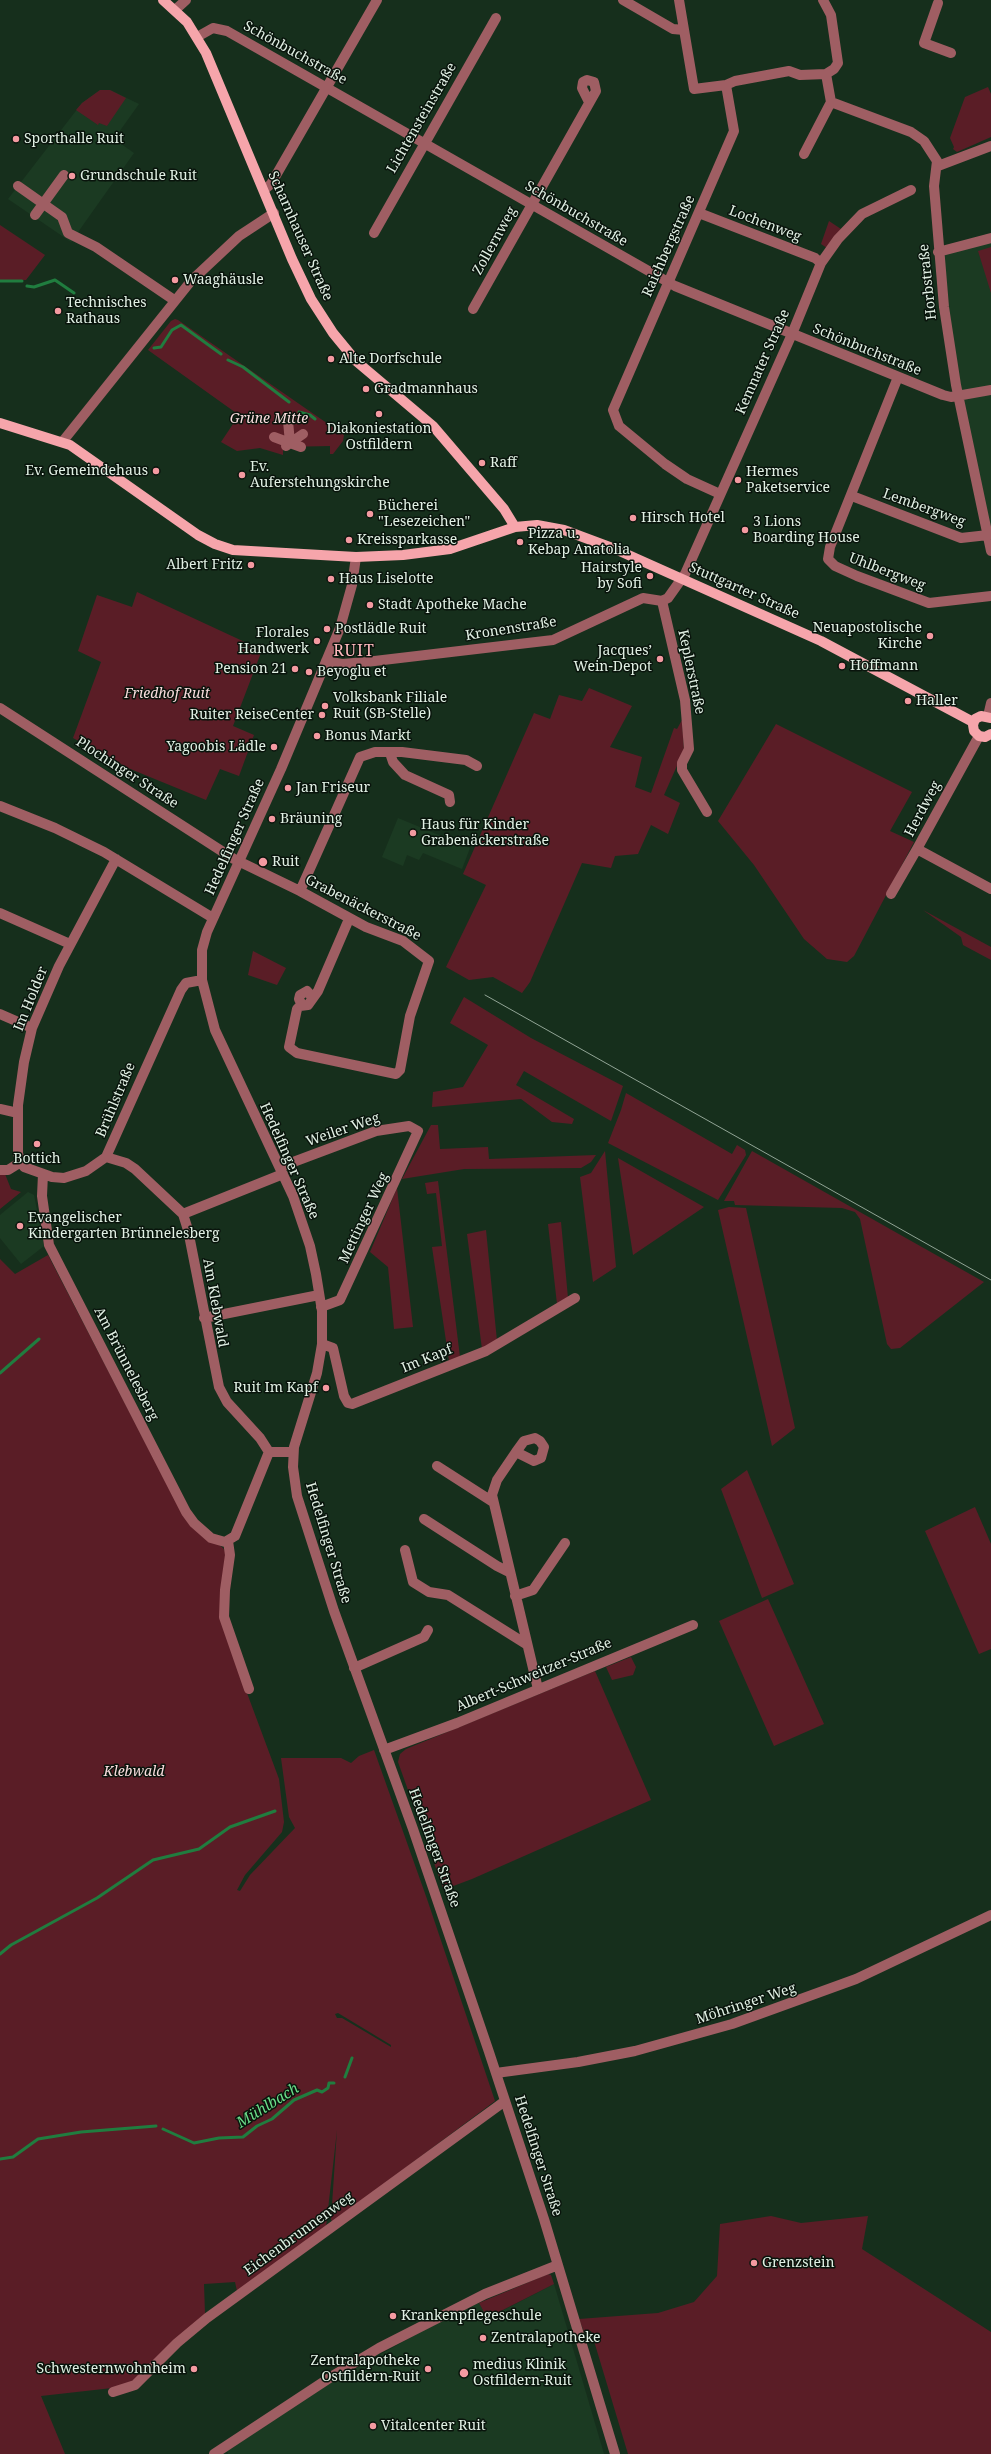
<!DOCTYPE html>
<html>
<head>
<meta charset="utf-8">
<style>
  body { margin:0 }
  canvas { display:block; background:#162f1c }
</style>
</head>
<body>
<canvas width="991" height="2454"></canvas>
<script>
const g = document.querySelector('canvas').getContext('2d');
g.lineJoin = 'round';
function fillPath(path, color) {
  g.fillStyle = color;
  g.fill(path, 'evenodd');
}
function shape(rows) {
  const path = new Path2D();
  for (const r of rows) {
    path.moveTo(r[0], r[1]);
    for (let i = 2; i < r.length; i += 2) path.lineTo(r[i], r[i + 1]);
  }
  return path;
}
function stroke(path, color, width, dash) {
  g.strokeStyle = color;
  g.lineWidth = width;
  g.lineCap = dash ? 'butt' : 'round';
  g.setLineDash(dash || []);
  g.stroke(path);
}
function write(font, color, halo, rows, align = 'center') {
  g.font = font + ' "Noto Serif",serif';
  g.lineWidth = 3;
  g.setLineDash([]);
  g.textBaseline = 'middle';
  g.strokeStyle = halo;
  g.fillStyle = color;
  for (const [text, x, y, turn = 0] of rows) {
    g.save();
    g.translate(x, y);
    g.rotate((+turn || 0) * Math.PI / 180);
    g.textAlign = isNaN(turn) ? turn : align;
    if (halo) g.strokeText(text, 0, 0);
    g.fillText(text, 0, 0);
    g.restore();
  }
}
fillPath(shape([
  [100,90,110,90,139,104,114,139,134,153,71,242,8,199,82,103],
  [991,239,991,539,962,403,940,254],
  [398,818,470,848,462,869,423,853,419,860,407,855,403,866,382,857],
  [28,1192,34,1195,44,1246,21,1264,0,1238,0,1215],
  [554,2284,604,2454,228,2454,227,2451,337,2379,447,2317,479,2303,485,2313,496,2314]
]), '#1b3a22');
fillPath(shape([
  [988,87,991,94,991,137,957,152,953,149,954,147,950,138,965,97],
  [100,90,110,90,126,98,107,126,99,123,98,125,76,110,82,103],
  [829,221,841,229,827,248,821,244],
  [0,225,45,255,26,280,0,280],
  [991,247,991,293,978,251],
  [175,319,178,320,344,435,343,441,333,454,330,454,330,446,283,447,283,455,260,448,237,451,221,442,239,415,148,350,171,321],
  [137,592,262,650,233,726,254,735,239,776,220,769,206,800,128,768,73,738,101,662,78,651,97,595,132,607],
  [589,688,632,706,610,747,642,757,635,787,651,793,674,728,677,729,682,720,684,750,664,795,680,803,668,834,651,825,638,854,615,856,611,868,582,863,530,982,522,993,493,977,469,980,446,967,486,885,463,874,534,713,550,719,559,695,582,701],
  [776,724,912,792,890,831,914,842,854,956,847,962,827,959,804,939,754,865,718,821],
  [923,910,991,947,991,960,963,945,961,937],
  [253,951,286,968,277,985,248,975],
  [464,997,531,1038,623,1086,611,1121,524,1071,516,1085,574,1119,572,1124,552,1122,521,1099,432,1107,433,1092,463,1087,488,1045,450,1023],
  [626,1093,732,1154,737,1145,745,1150,746,1155,718,1200,608,1143,621,1110],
  [431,1125,438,1125,440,1149,488,1147,489,1159,596,1155,591,1162,581,1168,464,1169,402,1179],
  [605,1151,616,1267,593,1282,580,1177,591,1173],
  [752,1151,897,1233,984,1282,900,1348,891,1349,887,1344,860,1219,855,1212,842,1208,735,1205,734,1201,724,1201],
  [618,1158,704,1207,633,1255],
  [0,1173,5,1174,11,1189,21,1192,0,1209],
  [438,1181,460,1357,449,1361,432,1247,442,1246,436,1193,427,1194,425,1183],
  [397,1188,413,1327,394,1329,388,1267,370,1252],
  [729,1207,746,1208,795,1428,772,1446,718,1210],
  [561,1222,568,1298,557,1304,548,1224],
  [486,1230,497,1341,482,1349,467,1234],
  [48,1255,184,1517,223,1548,227,1554,228,1642,279,1779,284,1822,282,1832,245,1875,237,1890,240,1891,250,1875,295,1828,289,1817,281,1758,341,1758,351,1763,359,1756,374,1750,427,1899,495,2101,333,2222,331,2220,337,2130,326,2227,237,2291,235,2282,204,2284,205,2314,132,2382,112,2388,41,2396,65,2454,0,2454,0,1259,15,1274],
  [338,2013,391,2045,391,2047,342,2018,337,2018,335,2014],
  [747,1470,794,1584,762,1598,721,1489],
  [975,1507,991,1544,991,1649,979,1654,925,1531],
  [768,1599,824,1724,774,1746,719,1621],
  [631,1657,636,1667,633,1675,612,1680,606,1667],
  [595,1671,651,1800,472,1879,448,1888,443,1888,398,1762,400,1754,406,1749],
  [771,2216,801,2223,868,2216,862,2249,991,2332,991,2454,628,2454,591,2331,584,2332,579,2319,658,2313,694,2302,717,2276,720,2224],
  [548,2274,551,2275,554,2284,495,2314,485,2314,479,2303]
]), '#5a1d26');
stroke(shape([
  [0,281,22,281],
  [27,286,34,287,55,280,74,293],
  [154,348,161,347,172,330,181,325,221,354],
  [228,360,243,367,289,402],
  [299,412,310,415,315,419],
  [0,1373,39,1339],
  [0,1954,11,1945,97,1898,153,1860,199,1849,230,1827,275,1811],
  [345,2077,352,2058],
  [163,2129,194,2143,219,2138,243,2137,257,2126,272,2119,294,2100,317,2090,322,2092,328,2088,329,2083,334,2083],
  [0,2159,13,2157,38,2139,81,2132,156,2126]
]), '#207d3f', 3);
stroke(shape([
  [623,0,673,29,684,30],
  [679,0,694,89,726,85,735,81,789,71,800,75,826,74],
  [823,0,831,15,838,63,834,69,826,74],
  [938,3,924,43,951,53],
  [175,10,186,0],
  [197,37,213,28,227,31,675,286,943,395,951,397,991,390],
  [826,74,831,102,911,132,924,141,937,161,934,186,944,307,956,385,991,551],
  [804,154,831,102],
  [938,166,991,146],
  [18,186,62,217,68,233,96,247,174,300],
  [264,190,271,184,377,0],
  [699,213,815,258,821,263],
  [35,215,64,175],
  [374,233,496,18],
  [938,252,991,238],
  [473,309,596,91,594,82,587,80,583,82,582,88,589,102],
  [898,377,830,547,828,559,835,566,857,576,929,603,991,596],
  [288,421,290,443],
  [274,437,290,443,303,434],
  [63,441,191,281,239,236,274,213],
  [286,446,290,443,301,447],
  [720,494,687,479,665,464,619,426,613,410,734,131,726,85],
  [852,496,961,538,988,535],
  [356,557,352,585,340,628,281,769,207,932,202,950,202,980,215,1030,293,1196,310,1246,316,1274,322,1311,322,1344,317,1373,294,1447,293,1467,297,1496,334,1611,413,1829,489,2052,544,2219,615,2454],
  [662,601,685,700,689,749,682,763,682,770,707,812],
  [326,661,342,664,366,662,553,640,643,598,662,601,668,598,685,574,792,334,821,263,838,239,862,214,911,190],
  [0,708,234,859,300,891,366,927,403,941,429,961,410,1016,400,1070,396,1074,297,1053,289,1047,297,1009,300,1006,308,1005,318,991,349,919],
  [988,716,991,703],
  [390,753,393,762,405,775,449,795,450,802],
  [0,806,55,828,104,852,213,918],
  [917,849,991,889],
  [116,859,59,966,32,1028,24,1062,18,1105,18,1154,24,1167,52,1177,64,1178,86,1171,106,1157,181,990,186,983,202,980],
  [300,891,360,757,375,752,402,752,466,760,477,766],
  [891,894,917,849,979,736],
  [0,913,70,944],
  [302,1005,299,999,300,995,307,991,312,997],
  [0,1014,32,1028],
  [0,1109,18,1113],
  [106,1157,126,1163,135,1169,183,1214,188,1230,219,1387,227,1402,260,1438,269,1452,293,1452],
  [280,1167,376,1131,409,1126,418,1131,340,1300,321,1307],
  [0,1170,8,1170,21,1162],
  [43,1174,42,1196,49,1245,186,1512,194,1523,211,1538,225,1542,235,1536,269,1452],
  [183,1214,283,1174],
  [204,1318,319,1295],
  [322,1344,333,1348,344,1396,348,1403,352,1404,486,1351,575,1298],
  [516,1452,534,1461,541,1458,544,1447,540,1441,535,1438,524,1441,516,1452,497,1480,492,1495,538,1689],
  [437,1466,493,1502],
  [424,1519,497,1566,509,1572],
  [228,1541,230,1555,225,1590,224,1617,249,1689],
  [405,1550,413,1582,429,1592,448,1595,526,1644],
  [515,1596,533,1590,565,1543],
  [354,1668,424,1637,428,1630],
  [384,1750,457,1723,693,1625],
  [496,2073,578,2062,635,2051,732,2024,856,1979,991,1915],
  [113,2392,135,2385,177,2343,207,2318,505,2101],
  [214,2454,334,2375,379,2348,485,2294,558,2265]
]), '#9f5e63', 10);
stroke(shape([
  [163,0,187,22,206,53,292,259,311,299,333,333,356,361,433,426,504,509,515,527],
  [0,423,70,445,198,535,215,544,233,550,356,557,403,555,450,549,515,527,537,525,564,530,615,549,821,641,973,722],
  [991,718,981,716,975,719,973,725,974,731,979,736,985,737,991,734]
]), '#f6a5ab', 10);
stroke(shape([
  [485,995,991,1280]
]), '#91a495', 1);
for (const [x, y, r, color] of [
  [16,139,4,"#f49aa1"],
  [72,176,4,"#f49aa1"],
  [175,280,4,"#f49aa1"],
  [58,311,4,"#f49aa1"],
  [331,359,4,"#f49aa1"],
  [366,389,4,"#f49aa1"],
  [379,414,4,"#f49aa1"],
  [482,463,4,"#f49aa1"],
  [156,471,4,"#f49aa1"],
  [242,475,4,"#f49aa1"],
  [738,480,4,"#f49aa1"],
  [370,514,4,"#f49aa1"],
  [633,518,4,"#f49aa1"],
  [745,530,4,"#f49aa1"],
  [349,540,4,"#f49aa1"],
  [520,542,4,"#f49aa1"],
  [251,565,4,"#f49aa1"],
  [650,576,4,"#f49aa1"],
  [331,579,4,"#f49aa1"],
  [370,605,4,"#f49aa1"],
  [327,629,4,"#f49aa1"],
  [930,636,4,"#f49aa1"],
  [317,641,4,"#f49aa1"],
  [660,659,4,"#f49aa1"],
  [842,666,4,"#f49aa1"],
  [295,669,4,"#f49aa1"],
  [309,672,4,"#f49aa1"],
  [908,701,4,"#f49aa1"],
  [325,706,4,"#f49aa1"],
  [322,715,4,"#f49aa1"],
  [317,736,4,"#f49aa1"],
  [274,747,4,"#f49aa1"],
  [288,788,4,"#f49aa1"],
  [272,819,4,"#f49aa1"],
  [413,833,4,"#f49aa1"],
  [263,862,5,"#f49aa1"],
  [37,1144,4,"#f49aa1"],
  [20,1226,4,"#f49aa1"],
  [326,1388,4,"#f49aa1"],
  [754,2263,4,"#f49aa1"],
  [393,2316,4,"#f49aa1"],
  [483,2338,4,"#f49aa1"],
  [194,2369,4,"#f49aa1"],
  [428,2369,4,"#f49aa1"],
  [464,2373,5,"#f49aa1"],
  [373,2426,4,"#f49aa1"]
]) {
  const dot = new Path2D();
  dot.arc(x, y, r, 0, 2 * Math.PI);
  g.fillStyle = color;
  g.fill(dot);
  stroke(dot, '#09140c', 1.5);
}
write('14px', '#e1f0e4', '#09140c', [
  ["Schönbuchstraße",295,53,29],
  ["Lichtensteinstraße",422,118,-60],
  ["Schönbuchstraße",576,214,30],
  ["Lochenweg",765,224,21],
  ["Scharnhauser Straße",300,236,66],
  ["Zollernweg",495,241,-61],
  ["Raichbergstraße",669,246,-66],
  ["Horbstraße",928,282,-96],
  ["Schönbuchstraße",867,350,22],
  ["Kemnater Straße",763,362,-66],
  ["Lembergweg",924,508,20],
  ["Uhlbergweg",887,572,21],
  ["Stuttgarter Straße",744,591,24],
  ["Kronenstraße",511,629,-9],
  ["Keplerstraße",691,672,78],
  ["Plochinger Straße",127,773,33],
  ["Herdweg",923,809,-62],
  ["Hedelfinger Straße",235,837,-66],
  ["Grabenäckerstraße",363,908,27],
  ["Im Holder",31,999,-68],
  ["Brühlstraße",116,1100,-67],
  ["Weiler Weg",343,1130,-19],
  ["Hedelfinger Straße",289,1161,66],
  ["Mettinger Weg",364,1218,-65],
  ["Am Klebwald",215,1303,80],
  ["Im Kapf",427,1359,-22],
  ["Am Brünnelesberg",126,1364,63],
  ["Hedelfinger Straße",328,1543,73],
  ["Albert-Schweitzer-Straße",534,1675,-23],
  ["Hedelfinger Straße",434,1848,70],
  ["Möhringer Weg",746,2004,-18],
  ["Hedelfinger Straße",538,2156,72],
  ["Eichenbrunnenweg",299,2234,-36]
]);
write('14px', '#e1f0e4', '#09140c', [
  ["Sporthalle Ruit",24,139],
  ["Grundschule Ruit",80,176],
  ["Waaghäusle",183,280],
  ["Technisches",66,303],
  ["Rathaus",66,319],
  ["Alte Dorfschule",339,359],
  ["Gradmannhaus",374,389],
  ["Diakoniestation",379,429,"center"],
  ["Ostfildern",379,445,"center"],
  ["Raff",490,463],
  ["Ev.",250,467],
  ["Auferstehungskirche",250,483],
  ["Ev. Gemeindehaus",148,471,"right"],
  ["Hermes",746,472],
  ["Paketservice",746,488],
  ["Bücherei",378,506],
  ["\"Lesezeichen\"",378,522],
  ["Hirsch Hotel",641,518],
  ["3 Lions",753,522],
  ["Boarding House",753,538],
  ["Pizza u.",528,534],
  ["Kebap Anatolia",528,550],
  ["Kreissparkasse",357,540],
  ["Albert Fritz",243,565,"right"],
  ["Hairstyle",642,568,"right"],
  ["by Sofi",642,584,"right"],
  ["Haus Liselotte",339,579],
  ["Stadt Apotheke Mache",378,605],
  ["Neuapostolische",922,628,"right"],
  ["Kirche",922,644,"right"],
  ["Postlädle Ruit",335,629],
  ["Florales",309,633,"right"],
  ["Handwerk",309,649,"right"],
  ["Jacques’",652,651,"right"],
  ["Wein-Depot",652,667,"right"],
  ["Hoffmann",850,666],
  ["Pension 21",287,669,"right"],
  ["Beyoglu et",317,672],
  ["Volksbank Filiale",333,698],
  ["Ruit (SB-Stelle)",333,714],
  ["Haller",916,701],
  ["Ruiter ReiseCenter",314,715,"right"],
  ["Bonus Markt",325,736],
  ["Yagoobis Lädle",266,747,"right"],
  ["Jan Friseur",296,788],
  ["Bräuning",280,819],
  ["Haus für Kinder",421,825],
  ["Grabenäckerstraße",421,841],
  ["Ruit",272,862],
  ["Bottich",37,1159,"center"],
  ["Evangelischer",28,1218],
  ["Kindergarten Brünnelesberg",28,1234],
  ["Ruit Im Kapf",318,1388,"right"],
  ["Grenzstein",762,2263],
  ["Krankenpflegeschule",401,2316],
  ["Zentralapotheke",491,2338],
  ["Zentralapotheke",420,2361,"right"],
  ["Ostfildern-Ruit",420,2377,"right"],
  ["medius Klinik",473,2365],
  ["Ostfildern-Ruit",473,2381],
  ["Schwesternwohnheim",186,2369,"right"],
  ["Vitalcenter Ruit",381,2426]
], 'left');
write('italic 14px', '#f9dcdd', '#09140c', [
  ["Grüne Mitte",269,419],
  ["Friedhof Ruit",167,694],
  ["Klebwald",134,1772]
]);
write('italic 15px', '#6bdd89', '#09140c', [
  ["Mühlbach",268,2106,-32]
]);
g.letterSpacing = '1px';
write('16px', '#feb9bd', '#09140c', [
  ["RUIT",354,651]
]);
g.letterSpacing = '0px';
</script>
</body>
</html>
